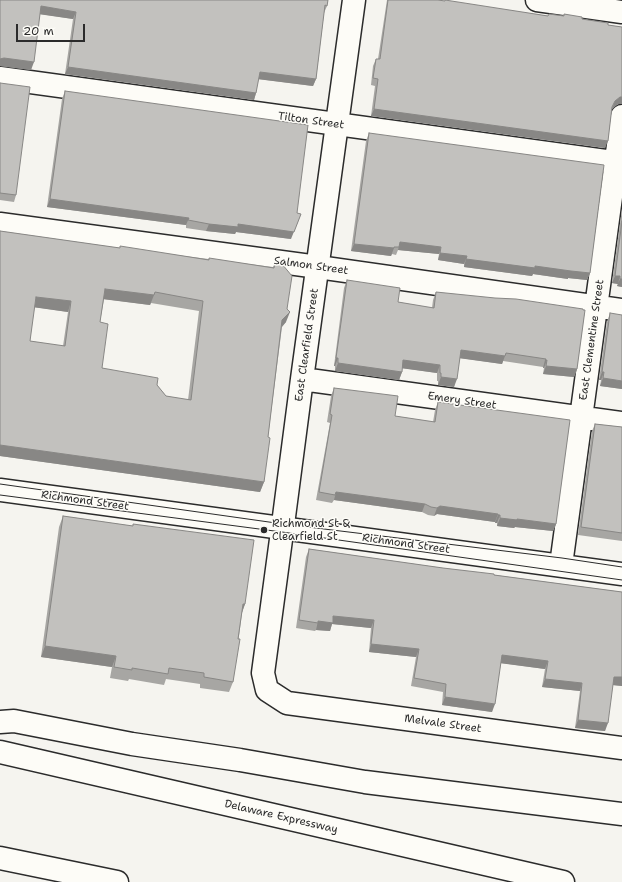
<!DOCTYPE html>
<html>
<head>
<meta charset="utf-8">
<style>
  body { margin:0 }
  #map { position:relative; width:622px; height:882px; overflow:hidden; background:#f5f4ef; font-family:"Shantell Sans",sans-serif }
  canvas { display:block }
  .scale { position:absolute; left:16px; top:24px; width:69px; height:18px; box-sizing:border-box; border:2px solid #2b2b2b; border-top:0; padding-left:5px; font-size:12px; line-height:14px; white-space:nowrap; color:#2b2b2b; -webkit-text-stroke:3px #fdfcf7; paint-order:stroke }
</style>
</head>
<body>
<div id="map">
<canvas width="622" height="882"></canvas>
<div class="scale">20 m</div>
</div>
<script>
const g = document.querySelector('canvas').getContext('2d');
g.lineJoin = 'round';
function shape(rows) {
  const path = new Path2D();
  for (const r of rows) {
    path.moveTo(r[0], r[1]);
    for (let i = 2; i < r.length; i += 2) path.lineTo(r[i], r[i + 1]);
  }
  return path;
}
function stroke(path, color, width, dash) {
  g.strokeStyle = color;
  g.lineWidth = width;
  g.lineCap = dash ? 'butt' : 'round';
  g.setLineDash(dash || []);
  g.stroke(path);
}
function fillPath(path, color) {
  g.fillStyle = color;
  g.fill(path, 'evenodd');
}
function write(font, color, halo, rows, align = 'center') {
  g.font = font + ' "Shantell Sans",sans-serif';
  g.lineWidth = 3;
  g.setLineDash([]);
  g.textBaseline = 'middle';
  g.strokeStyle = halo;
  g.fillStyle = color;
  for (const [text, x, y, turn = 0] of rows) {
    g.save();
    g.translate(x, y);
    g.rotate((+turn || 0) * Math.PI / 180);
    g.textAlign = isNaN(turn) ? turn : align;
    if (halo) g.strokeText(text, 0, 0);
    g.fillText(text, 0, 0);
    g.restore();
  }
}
const minor = shape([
  [354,0,302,379,282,532,263,673,267,690,287,703,622,748],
  [537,0,622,12],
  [0,78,622,163],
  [0,224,318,267,622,310],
  [302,379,622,423],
  [561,565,622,116]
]);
const major = shape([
  [0,490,622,574]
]);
const highway = shape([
  [0,722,14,721,132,744,240,760,365,782,622,814],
  [0,752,563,882],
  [0,858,117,882]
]);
stroke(minor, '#2b2b2b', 25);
stroke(major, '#2b2b2b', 25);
stroke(highway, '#2b2b2b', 25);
stroke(minor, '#fdfcf7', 22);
stroke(major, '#fdfcf7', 22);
stroke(highway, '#fdfcf7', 22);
stroke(shape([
  [0,484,283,524,562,558,622,567],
  [0,495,282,532,622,580]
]), '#2b2b2b', 1);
fillPath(shape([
  [0,0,328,0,327,6,324,13,316,79,313,86,258,79,256,93,254,100,65,74,73,19,40,14,31,70,0,66],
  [387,0,438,0,548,16,563,16,564,14,608,25,622,27,622,104,618,104,612,109,605,148,371,116,375,86,371,85,373,66,376,59,378,59],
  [0,83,16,195,14,202,0,200],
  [65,91,291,239,236,232,235,234,206,231,186,228,186,225,47,207,62,99],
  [369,133,590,273,587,280,568,278,568,279,533,274,532,276,464,267,464,264,438,260,439,254,398,250,396,255,392,254,391,256,351,251,366,141],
  [622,209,622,287,617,286,618,284,612,283],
  [0,231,120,248,273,267,275,263,286,322,282,327,268,437,264,482,260,492,0,456],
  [104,299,150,305,151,303,199,311,188,400,166,396,157,385,102,368,100,322],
  [34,307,68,312,63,346,30,341],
  [347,280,398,302,432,308,433,300,436,292,577,369,574,377,543,374,544,368,543,368,543,367,503,361,502,364,460,358,454,387,438,385,438,381,437,381,437,373,402,368,402,372,399,380,335,371,335,366,334,366,344,288],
  [610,313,622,389,600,386,601,380,599,380,607,322],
  [334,388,395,416,433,422,435,410,438,402,556,524,553,531,515,527,514,528,497,526,497,523,495,523,495,522,437,514,434,516,428,515,422,512,334,500,332,503,316,500,330,423,327,422,331,396],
  [595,424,622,427,622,541,578,535,592,431],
  [63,516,133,526,133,524,245,604,242,613,233,682,229,692,200,688,200,684,166,679,164,685,129,679,128,681,110,678,112,667,41,657,59,527],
  [309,549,443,568,622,592,622,686,613,685,605,731,575,728,580,691,542,687,545,669,501,663,492,712,442,705,443,692,411,686,416,657,369,652,371,628,332,624,330,631,316,630,315,631,296,628,306,557]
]), '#a7a6a3');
fillPath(shape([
  [41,6,76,12,73,19,38,14],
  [4,58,34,62,31,70,0,66,0,59],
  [68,67,256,93,254,100,65,74],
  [260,72,316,79,313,86,257,79],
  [620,97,622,97,622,104,618,104,612,109,615,101],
  [374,109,608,141,605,148,371,116],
  [50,199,189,218,186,225,47,207],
  [301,214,291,239,236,232,235,234,206,231,209,224,238,224],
  [400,242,441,247,439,254,398,250],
  [354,244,394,248,391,256,351,251],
  [440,253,467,256,464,264,438,260],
  [466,259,535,266,590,273,587,280,568,278,568,279,533,274,532,276,464,267],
  [615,276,620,276,618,284,612,283],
  [620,279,622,279,622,287,617,286],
  [105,289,154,295,150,305,102,299],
  [36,297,71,301,68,312,32,307],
  [290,312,286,322,279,330,282,320],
  [461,350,505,356,502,364,458,358],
  [336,358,338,358,335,366,334,366],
  [403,360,440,365,437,373,400,368],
  [545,360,547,360,544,368,543,368],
  [338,363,402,372,399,380,335,371],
  [546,366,577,369,574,377,543,374],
  [602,372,604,372,601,380,599,380],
  [441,377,457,379,454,387,438,385],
  [603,378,622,381,622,389,600,386],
  [0,445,264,482,260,492,0,456],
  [336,492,425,504,422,512,334,500],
  [440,506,498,514,495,522,437,514,434,516,437,508],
  [498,515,500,515,497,523,495,523],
  [500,518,517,519,556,524,553,531,515,527,514,528,497,526],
  [243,604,245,604,241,615],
  [333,616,374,620,371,628,332,624,330,631,316,630,318,621],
  [371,644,419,649,416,657,369,652],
  [45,646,116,656,112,667,41,657],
  [502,655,548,661,545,669,499,663],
  [614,677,622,677,622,686,612,685],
  [545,679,582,683,580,691,542,687],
  [445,697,495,704,492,712,442,705],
  [578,720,608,723,605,731,575,728]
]), '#888785');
const building = shape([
  [0,0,328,0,327,6,325,5,316,79,260,72,256,93,68,67,76,12,41,6,34,62,4,58,0,59,0,0],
  [388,0,438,0,445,1,445,0,548,16,549,14,564,16,564,14,582,17,582,19,608,23,608,25,622,27,622,97,620,97,615,101,612,107,608,141,374,109,378,79,373,78,376,59,380,59,388,0],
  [0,83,30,87,16,195,0,193,0,83],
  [65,91,308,125,297,213,301,214,294,232,238,224,238,227,209,224,188,220,189,218,50,199,65,91],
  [369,133,604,165,590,273,571,271,535,266,535,268,466,259,467,256,440,253,441,247,400,242,399,247,394,247,394,248,354,244,369,133],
  [622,221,622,279,620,279,620,276,615,276,622,221],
  [0,231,120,248,120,246,209,260,209,258,274,268,275,263,282,264,292,276,287,309,290,312,282,320,268,437,270,438,264,482,0,445,0,231],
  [105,289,154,295,155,292,203,301,191,400,166,396,157,385,158,378,102,368,108,324,100,322,105,289],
  [36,297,71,301,65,346,30,341,36,297],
  [347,280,400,288,398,302,434,308,436,292,495,298,516,299,583,309,583,310,585,310,577,369,546,366,547,360,545,360,546,359,506,353,505,356,461,350,457,379,441,377,441,373,440,373,440,365,403,360,402,372,338,363,338,358,336,358,347,280],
  [610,313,622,315,622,381,603,378,604,372,602,372,610,313],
  [334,388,398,396,395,416,435,422,438,402,570,420,556,524,517,519,517,520,500,518,500,515,498,515,498,514,440,506,437,508,431,507,425,504,336,492,335,495,319,492,332,415,330,414,334,388],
  [595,424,622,427,622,533,581,527,595,424],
  [63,516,133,526,133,524,254,540,245,604,243,604,238,639,240,639,233,682,204,677,204,673,169,668,168,674,132,668,132,670,114,667,116,656,45,646,63,516],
  [309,549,443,568,494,574,494,575,622,592,622,677,614,677,608,723,578,720,582,683,545,679,548,661,502,655,495,704,445,697,446,684,414,678,419,649,371,644,374,620,333,616,333,623,318,621,318,623,299,620,309,549]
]);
fillPath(building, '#c2c1be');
stroke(building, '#888785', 1);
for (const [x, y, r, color] of [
  [264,530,4,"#2b2b2b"]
]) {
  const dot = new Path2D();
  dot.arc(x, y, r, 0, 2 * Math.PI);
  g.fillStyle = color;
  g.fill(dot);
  stroke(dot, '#fdfcf7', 1.5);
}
write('11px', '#2b2b2b', '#fdfcf7', [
  ["Tilton Street",311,121,8],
  ["Salmon Street",311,266,8],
  ["East Clementine Street",592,340,-82],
  ["East Clearfield Street",307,345,-82],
  ["Emery Street",462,401,8],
  ["Richmond Street",85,501,8],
  ["Richmond Street",406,544,8],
  ["Melvale Street",443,724,8],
  ["Delaware Expressway",281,817,13]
]);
write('11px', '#2b2b2b', '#fdfcf7', [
  ["Richmond St &",272,524],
  ["Clearfield St",272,537]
], 'left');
</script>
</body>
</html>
